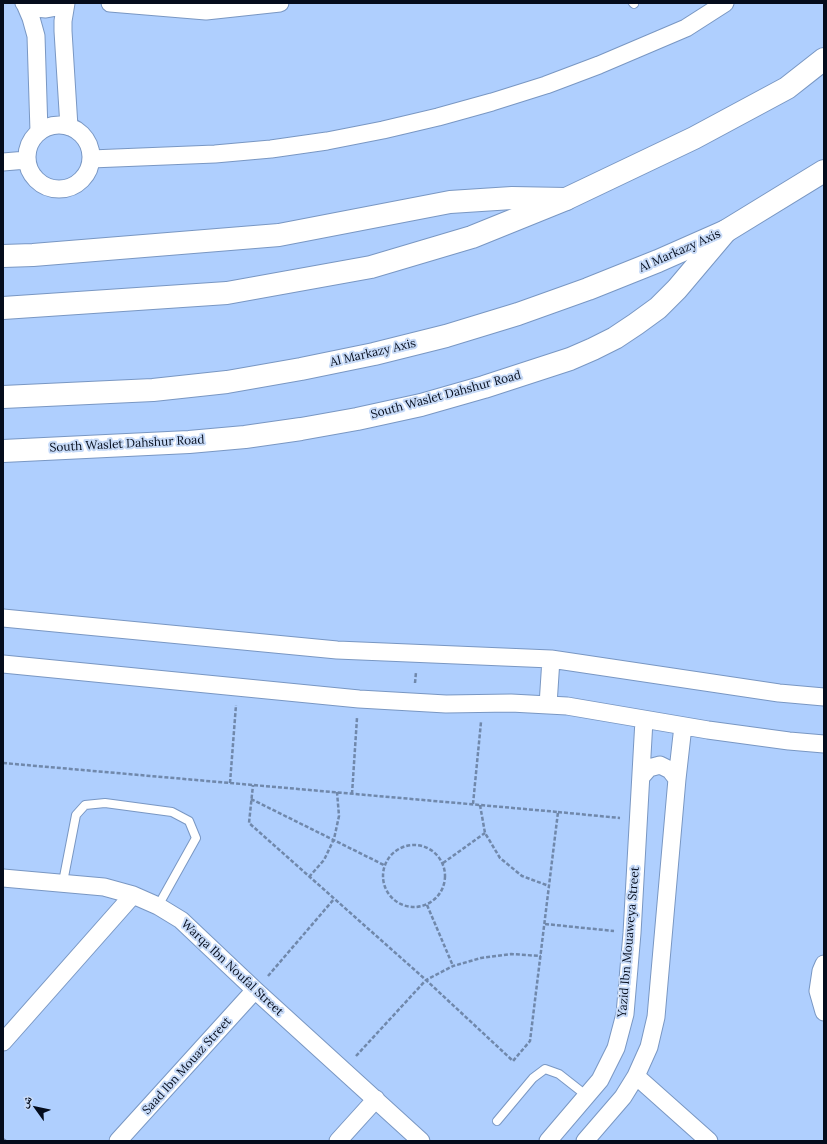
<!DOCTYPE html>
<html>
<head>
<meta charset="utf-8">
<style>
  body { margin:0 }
  #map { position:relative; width:827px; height:1144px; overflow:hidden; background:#afcffe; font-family:Lora,"Noto Naskh Arabic",serif }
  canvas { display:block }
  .frame { position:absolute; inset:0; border:4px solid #040c1c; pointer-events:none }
  .north { position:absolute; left:16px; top:1088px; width:40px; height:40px; -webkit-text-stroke:3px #c8dbf8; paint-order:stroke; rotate:303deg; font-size:11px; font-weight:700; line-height:16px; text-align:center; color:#040c1c }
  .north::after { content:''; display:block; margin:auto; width:14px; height:18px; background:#040c1c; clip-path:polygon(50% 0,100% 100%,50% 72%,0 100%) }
</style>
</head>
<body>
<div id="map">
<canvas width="827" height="1144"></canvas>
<div class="frame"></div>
<div class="north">ش</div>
</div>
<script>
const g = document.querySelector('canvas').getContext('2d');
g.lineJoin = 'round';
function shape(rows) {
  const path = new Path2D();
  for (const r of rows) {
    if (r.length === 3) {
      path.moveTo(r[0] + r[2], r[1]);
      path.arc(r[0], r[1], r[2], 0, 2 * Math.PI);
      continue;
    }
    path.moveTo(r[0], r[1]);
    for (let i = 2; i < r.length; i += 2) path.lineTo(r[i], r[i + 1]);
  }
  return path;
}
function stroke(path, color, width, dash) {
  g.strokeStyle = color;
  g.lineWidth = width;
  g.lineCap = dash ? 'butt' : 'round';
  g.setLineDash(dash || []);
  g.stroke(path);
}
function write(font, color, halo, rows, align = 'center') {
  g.font = font + ' Lora,serif';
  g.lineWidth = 4;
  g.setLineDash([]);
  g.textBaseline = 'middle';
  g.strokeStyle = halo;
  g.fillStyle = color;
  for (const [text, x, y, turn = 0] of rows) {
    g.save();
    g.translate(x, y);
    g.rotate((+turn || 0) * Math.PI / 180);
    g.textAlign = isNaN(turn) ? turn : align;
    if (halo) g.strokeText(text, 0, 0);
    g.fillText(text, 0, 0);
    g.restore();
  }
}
const lane = shape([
  [633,3,634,4],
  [63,882,76,815,85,805,105,803,172,812,189,821,196,838,158,906],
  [497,1121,533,1078,545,1069,559,1074,587,1096]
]);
const street = shape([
  [24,3,35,8,46,9,57,7,63,3],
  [66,3,63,21,63,31,69,127],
  [110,3,206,11,280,3],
  [25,4,31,18,36,36,39,132],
  [59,157,32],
  [91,159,215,154,271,149,327,141,383,130,438,117,492,102,546,85,599,65,686,28,725,3],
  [3,162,27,160],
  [3,618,337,650,551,659,779,693,824,697],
  [3,664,359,699,446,704,511,703,567,706,708,730,789,741,824,744],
  [548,705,551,659],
  [642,776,649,768,660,765,670,770,677,779],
  [3,878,104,887,133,895,158,906,181,920,255,990,421,1141],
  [824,964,821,971,818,991,824,1012],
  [3,1042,133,895],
  [636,1076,709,1141],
  [118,1141,255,990],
  [338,1141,376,1099],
  [548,1141,600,1080,616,1048,625,1014,632,933,644,720],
  [585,1141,623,1097,636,1076,649,1047,656,1017,677,779,683,726]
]);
const secondary = shape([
  [3,256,33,255,279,235,450,202,512,198,566,199],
  [3,451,189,442,245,437,301,429,357,419,421,405,484,387,570,359,593,349,615,338,636,324,658,308,677,289,726,231]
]);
const highway = shape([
  [3,308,227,293,371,267,472,237,566,199,694,138,787,88,824,59],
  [3,397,153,390,227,382,301,369,374,354,446,336,518,314,588,289,658,261,726,231,824,171]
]);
stroke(lane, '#7997c3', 10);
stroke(street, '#7997c3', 19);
stroke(secondary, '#7997c3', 24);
stroke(highway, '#7997c3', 24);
stroke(shape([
  [415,683,416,672],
  [3,763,480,805,558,812,530,1041,513,1061,426,980,249,823,253,785],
  [230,783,236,705],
  [352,794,357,718],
  [251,799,384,865],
  [473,804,481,722],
  [480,805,485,833,500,858,522,876,549,886],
  [558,812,620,818],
  [414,876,31],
  [443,863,485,833],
  [309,877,324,860,334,839,339,816,337,792],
  [427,905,453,966],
  [545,924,614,931],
  [268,976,334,899],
  [356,1056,426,980,453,966,481,958,511,954,541,956],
  [3,1139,6,1141]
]), '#7088ab', 2.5, [4, 2]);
stroke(lane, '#fff', 8);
stroke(street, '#fff', 17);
stroke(secondary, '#fff', 22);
stroke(highway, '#fff', 22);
write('12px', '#040c1c', '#c8dbf8', [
  ["Al Markazy Axis",680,251,-24],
  ["Al Markazy Axis",373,353,-13],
  ["South Waslet Dahshur Road",446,395,-15],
  ["South Waslet Dahshur Road",127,444,-3],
  ["Yazid Ibn Mouaweya Street",629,942,-85],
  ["Warqa Ibn Noufal Street",232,968,43],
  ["Saad Ibn Mouaz Street",187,1066,-48]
]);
</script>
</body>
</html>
